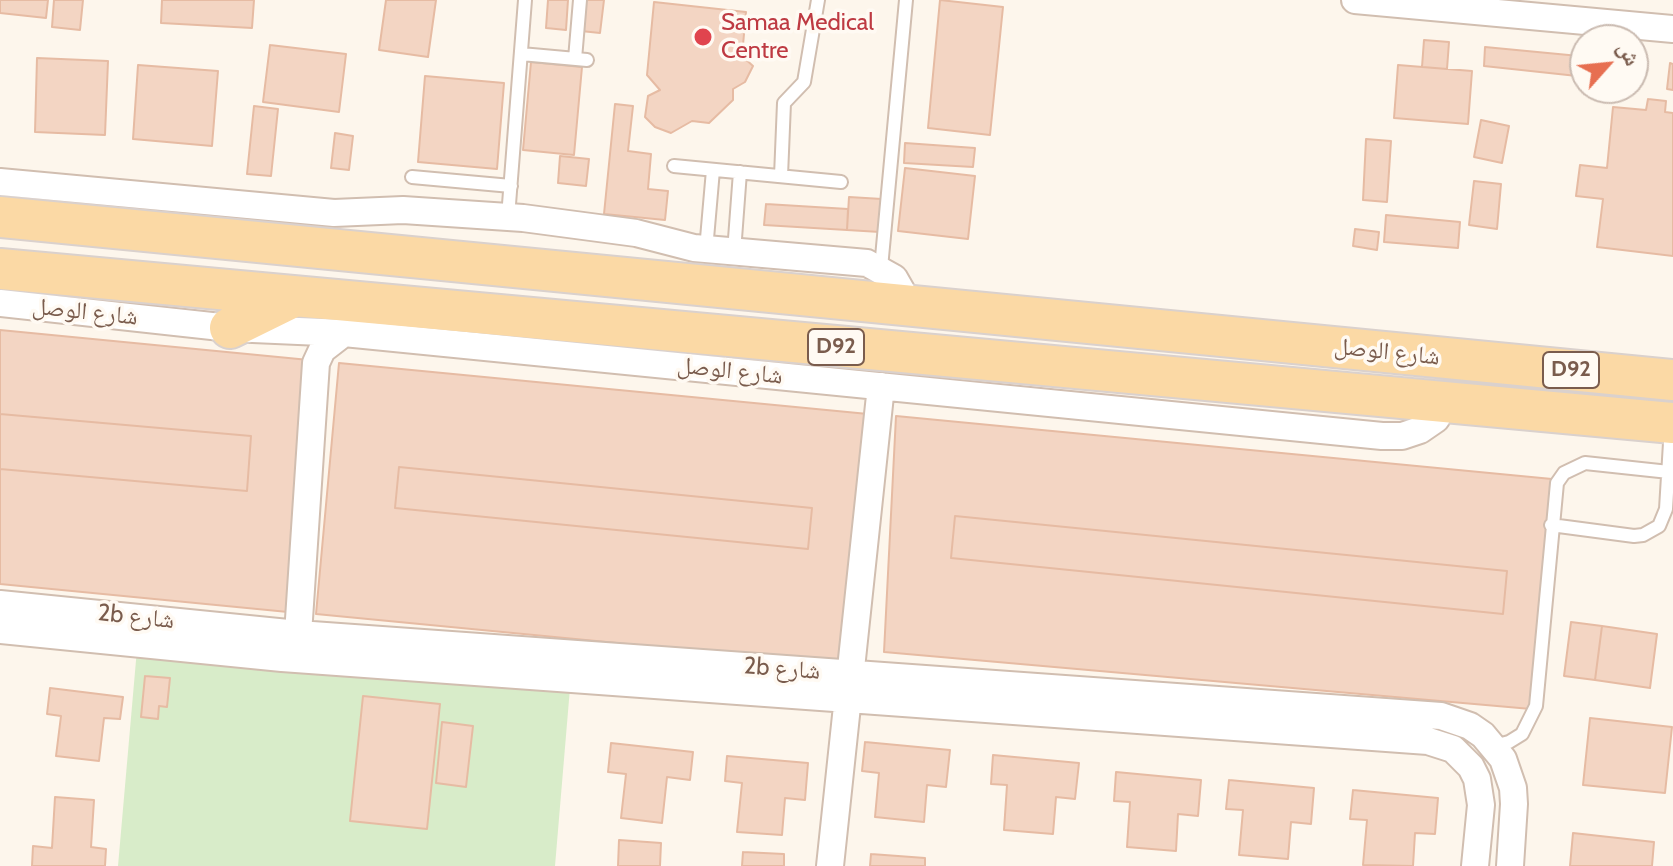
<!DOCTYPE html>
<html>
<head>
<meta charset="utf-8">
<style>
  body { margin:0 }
  #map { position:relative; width:1673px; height:866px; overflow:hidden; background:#fdf6ec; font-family:Cabin,"Noto Naskh Arabic",sans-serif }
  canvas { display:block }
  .north { position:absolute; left:1569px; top:24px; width:80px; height:80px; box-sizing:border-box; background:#fffaf3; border:2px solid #cabbb1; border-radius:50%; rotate:63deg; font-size:22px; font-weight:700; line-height:32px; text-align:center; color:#7a5c4d }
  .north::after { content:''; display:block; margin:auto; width:28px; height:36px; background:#e76f51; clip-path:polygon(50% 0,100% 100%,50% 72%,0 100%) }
</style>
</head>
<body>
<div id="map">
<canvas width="1673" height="866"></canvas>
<div class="north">ش</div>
</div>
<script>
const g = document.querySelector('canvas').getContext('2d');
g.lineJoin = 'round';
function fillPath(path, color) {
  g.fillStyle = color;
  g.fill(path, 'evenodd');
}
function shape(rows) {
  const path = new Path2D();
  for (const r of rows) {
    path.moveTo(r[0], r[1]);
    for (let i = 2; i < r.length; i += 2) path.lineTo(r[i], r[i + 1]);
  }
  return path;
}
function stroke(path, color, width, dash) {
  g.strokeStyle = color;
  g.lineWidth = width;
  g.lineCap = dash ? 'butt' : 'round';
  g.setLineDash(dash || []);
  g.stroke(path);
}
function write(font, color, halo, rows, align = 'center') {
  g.font = font + ' Cabin,"Noto Naskh Arabic",sans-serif';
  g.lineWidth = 7;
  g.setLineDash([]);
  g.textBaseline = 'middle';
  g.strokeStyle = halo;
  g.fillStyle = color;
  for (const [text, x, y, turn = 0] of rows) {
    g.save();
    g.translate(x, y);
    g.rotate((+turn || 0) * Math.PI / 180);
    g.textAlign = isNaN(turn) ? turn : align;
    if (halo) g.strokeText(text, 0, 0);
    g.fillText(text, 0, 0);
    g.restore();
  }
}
fillPath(shape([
  [137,649,570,688,555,866,118,866]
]), '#d8ecc9');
const building = shape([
  [0,0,48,0,46,18,0,13,0,0],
  [54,0,83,0,80,30,52,27,54,0],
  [162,0,254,0,252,28,161,23,162,0],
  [386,0,436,0,428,57,379,50,386,0],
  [548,0,568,0,566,30,546,28,548,0],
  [584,0,604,0,600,33,581,31,584,0],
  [940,0,1003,7,990,135,928,128,940,0],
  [654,2,746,12,742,56,753,66,745,82,733,89,733,100,709,123,692,121,671,133,655,127,645,117,648,96,660,90,647,75,654,2],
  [1424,40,1449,42,1447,69,1422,67,1424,40],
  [270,45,346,54,339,112,263,102,270,45],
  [1485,47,1579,56,1577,76,1484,66,1485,47],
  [37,58,108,61,105,135,35,132,37,58],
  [531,62,582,67,574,155,523,150,531,62],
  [1670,63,1673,64,1673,90,1667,89,1670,63],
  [138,65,218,71,212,146,133,139,138,65],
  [1398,65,1472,71,1468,124,1394,118,1398,65],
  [425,76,504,83,497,169,418,162,425,76],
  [1648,99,1666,101,1665,112,1673,113,1673,256,1597,247,1603,199,1576,196,1580,165,1607,168,1613,107,1646,110,1648,99],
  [615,104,633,106,628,151,651,154,648,189,668,191,665,220,604,214,615,104],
  [254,106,278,109,271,176,247,174,254,106],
  [1481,120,1509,126,1502,163,1474,157,1481,120],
  [335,133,353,136,349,170,331,168,335,133],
  [1366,139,1391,141,1387,202,1363,200,1366,139],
  [905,143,975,148,973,167,904,163,905,143],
  [560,156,589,159,586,186,558,183,560,156],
  [905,168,975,176,968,239,898,231,905,168],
  [1474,181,1501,184,1497,229,1469,225,1474,181],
  [849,197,882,199,880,232,847,230,849,197],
  [766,204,848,209,847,230,764,225,766,204],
  [1386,215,1460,222,1458,248,1384,242,1386,215],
  [1355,229,1379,232,1377,250,1353,246,1355,229],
  [0,330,309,360,288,612,0,584,0,469,247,491,251,436,0,414,0,330],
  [339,363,868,414,845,665,316,614,339,363],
  [399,467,812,508,808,549,395,508,399,467],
  [0,414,251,436,247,491,0,469,0,414],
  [896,416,1552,479,1531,709,884,652,896,416],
  [955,516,1507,571,1503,614,951,558,955,516],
  [399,467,812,508,808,549,395,508,399,467],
  [955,516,1507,571,1503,614,951,558,955,516],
  [1571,622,1602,626,1595,680,1564,676,1571,622],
  [1602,626,1657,634,1650,688,1595,680,1602,626],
  [145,676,170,678,167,707,159,706,158,719,141,717,145,676],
  [50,688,123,697,120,719,104,718,99,761,56,756,61,716,47,714,50,688],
  [363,696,440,704,427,829,350,821,363,696],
  [1590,718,1672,727,1665,793,1583,785,1590,718],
  [442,722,473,726,466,787,436,783,442,722],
  [865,742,950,750,946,787,927,785,924,822,875,817,879,773,862,771,865,742],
  [611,743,693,752,690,780,667,777,662,823,621,818,626,774,608,772,611,743],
  [993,755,1079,763,1075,799,1056,797,1053,834,1004,830,1007,785,991,784,993,755],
  [727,756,808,763,805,800,785,798,782,835,737,832,742,783,725,781,727,756],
  [1116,772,1201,780,1198,816,1178,814,1176,851,1127,847,1130,802,1114,801,1116,772],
  [1229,780,1314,788,1311,824,1291,822,1288,859,1239,855,1243,810,1226,809,1229,780],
  [1353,790,1438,798,1435,834,1415,833,1413,866,1363,865,1367,820,1350,819,1353,790],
  [55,797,94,800,91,847,106,849,105,866,32,866,33,846,52,848,55,797],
  [1573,833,1654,842,1652,866,1570,866,1573,833],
  [619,840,661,843,660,866,618,866,619,840],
  [743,852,784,854,784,866,742,866,743,852],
  [871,854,925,858,925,866,870,866,871,854]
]);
fillPath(building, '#f3d5c3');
stroke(building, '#e6bba3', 2);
const lane = shape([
  [521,54,587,60],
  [575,59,580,0],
  [674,166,841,182],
  [781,176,784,103,804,82,818,0],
  [412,177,511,186],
  [508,217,525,0],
  [706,250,713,170],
  [734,252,740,172],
  [881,268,906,0],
  [1551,525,1634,536,1643,535,1659,526,1666,509,1671,426],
  [1494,746,1509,742,1522,734,1536,706,1557,483,1564,473,1585,463,1669,472]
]);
const street = shape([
  [1355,0,1673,29],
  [0,182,334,213,403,210,523,218,636,233,694,248,867,263,894,278,910,306],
  [0,303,230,328,344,333,1382,436,1402,436,1420,430,1436,419,1446,402],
  [0,604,298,634,1441,716,1470,726,1483,735,1503,759,1513,788,1514,804,1510,866],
  [0,630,282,658,1428,741,1453,749,1471,767,1477,779,1481,805,1475,866],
  [298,634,316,363,322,350,344,333],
  [830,866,881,386]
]);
const primary = shape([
  [0,217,1673,380],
  [0,269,1673,423],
  [230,328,291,298]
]);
stroke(lane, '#d1beb0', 16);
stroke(street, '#d1beb0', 30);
stroke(primary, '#dad1cd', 44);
stroke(lane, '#fff', 12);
stroke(street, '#fff', 26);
stroke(primary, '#fbd9a5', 40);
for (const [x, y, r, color] of [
  [703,37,10,"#e0444e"]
]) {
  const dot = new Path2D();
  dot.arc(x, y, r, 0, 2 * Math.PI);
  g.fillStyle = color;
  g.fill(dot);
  stroke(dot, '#fffaf3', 3);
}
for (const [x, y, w] of [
  [836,347,56],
  [1571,370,56]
]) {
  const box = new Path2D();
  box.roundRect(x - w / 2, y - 18, w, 36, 6);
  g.fillStyle = '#fffaf3';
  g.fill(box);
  stroke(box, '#7a5c4d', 2);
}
write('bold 22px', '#7a5c4d', null, [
  ["D92",836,347],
  ["D92",1571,370]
]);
write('24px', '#be3a42', '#fffaf3', [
  ["Samaa Medical",721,23],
  ["Centre",721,51]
], 'left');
write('24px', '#7a5c4d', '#fffaf3', [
  ["شارع الوصل",85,312,6],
  ["شارع الوصل",1387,352,6],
  ["شارع الوصل",730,371,6],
  ["2b شارع",136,617,6],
  ["2b شارع",782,669,4]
]);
</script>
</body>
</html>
